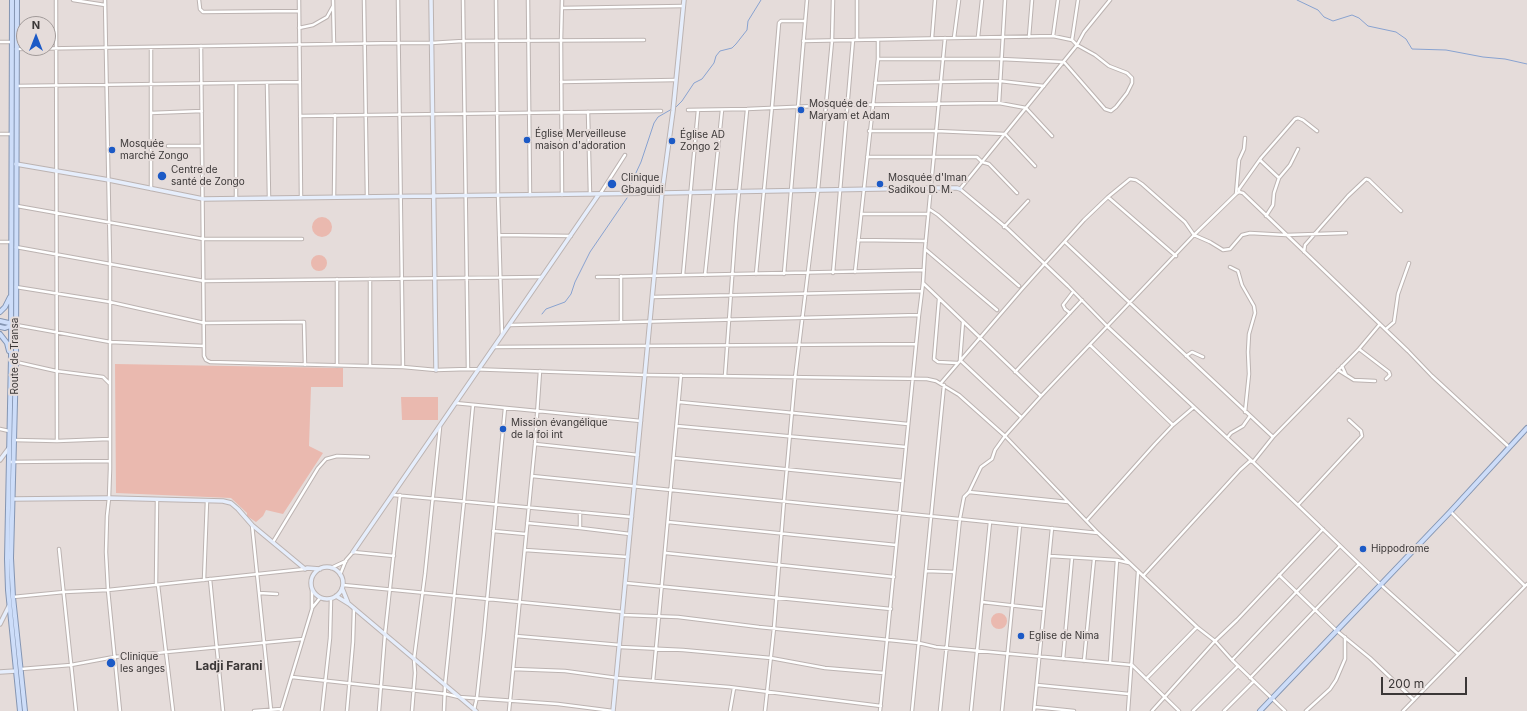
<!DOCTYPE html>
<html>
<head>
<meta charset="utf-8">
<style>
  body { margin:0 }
  #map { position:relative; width:1527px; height:711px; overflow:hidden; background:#e5dcda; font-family:Inter,sans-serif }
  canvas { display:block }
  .north { position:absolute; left:16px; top:16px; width:40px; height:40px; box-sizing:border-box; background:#e5dcda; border:1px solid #a19a99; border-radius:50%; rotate:0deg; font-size:11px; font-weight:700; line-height:16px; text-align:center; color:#3b3737 }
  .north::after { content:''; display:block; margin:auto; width:14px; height:18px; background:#1c5ac6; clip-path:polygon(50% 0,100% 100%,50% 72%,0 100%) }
  .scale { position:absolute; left:1381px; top:677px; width:86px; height:18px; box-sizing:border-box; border:2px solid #3b3737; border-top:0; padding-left:5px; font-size:12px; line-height:14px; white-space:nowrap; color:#3b3737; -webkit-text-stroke:3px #e5dcda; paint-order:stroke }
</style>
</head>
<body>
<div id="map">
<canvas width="1527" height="711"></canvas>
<div class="north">N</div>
<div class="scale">200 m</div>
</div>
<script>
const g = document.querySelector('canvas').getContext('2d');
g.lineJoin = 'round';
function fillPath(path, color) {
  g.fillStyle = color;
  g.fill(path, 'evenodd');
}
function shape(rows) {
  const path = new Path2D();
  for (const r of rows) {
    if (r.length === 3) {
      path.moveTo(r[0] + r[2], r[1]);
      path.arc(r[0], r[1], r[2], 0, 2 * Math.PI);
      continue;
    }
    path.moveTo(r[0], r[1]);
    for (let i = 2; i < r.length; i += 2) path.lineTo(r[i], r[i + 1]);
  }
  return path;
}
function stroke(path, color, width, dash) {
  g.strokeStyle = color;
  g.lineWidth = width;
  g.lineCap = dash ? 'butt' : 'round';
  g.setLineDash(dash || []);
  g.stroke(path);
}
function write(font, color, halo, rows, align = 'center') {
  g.font = font + ' Inter,sans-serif';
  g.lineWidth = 4;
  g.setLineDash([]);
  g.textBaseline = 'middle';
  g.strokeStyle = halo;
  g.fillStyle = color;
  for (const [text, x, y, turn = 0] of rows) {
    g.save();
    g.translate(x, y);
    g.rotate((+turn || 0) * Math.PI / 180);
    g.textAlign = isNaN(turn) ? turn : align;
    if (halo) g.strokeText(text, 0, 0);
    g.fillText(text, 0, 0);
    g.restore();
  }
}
fillPath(shape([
  [322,227,10],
  [319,263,8],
  [115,364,343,368,343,387,311,387,309,446,323,453,283,514,266,510,263,516,256,522,247,516,247,513,231,498,116,493],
  [401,397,438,397,438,420,402,420],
  [999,621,8]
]), '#eab9af');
stroke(shape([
  [1297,0,1318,10,1324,17,1333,21,1352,15,1359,18,1368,26,1396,32,1406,39,1412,49,1446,50,1483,57,1505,59,1527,64],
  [675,108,682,101,694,83,702,79,714,63,716,56,720,51,732,48,736,44,747,30,748,21,761,0],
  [628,190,641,162,654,123,658,117,672,109],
  [542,314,546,309,565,302,571,294,575,282,590,252,627,198]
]), '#88a2d0', 1);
const street = shape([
  [56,0,57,441],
  [73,0,105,5],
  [105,0,110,263,110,469,109,498,107,516,106,552,108,590,120,711],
  [199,0,200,9,203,12,299,11],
  [299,0,301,197],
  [333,0,334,44],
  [364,0,367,197],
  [398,0,403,367],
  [463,0,468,369],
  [496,0,498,195,502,335],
  [528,0,530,195],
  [1110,0,1084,32,1077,45,960,189,1008,229,1068,286,1108,327,1253,462,1380,584,1458,654],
  [562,8,683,6],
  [299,28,313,25,327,17,333,6],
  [1053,36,1058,0],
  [978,37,982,0],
  [1029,37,1032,0],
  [932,38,935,0],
  [954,38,959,0],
  [857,40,857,0],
  [1072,40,1078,0],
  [803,41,1053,36,1072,40,1077,45,1095,55,1109,66,1127,73,1132,78,1132,83,1127,93,1116,107,1111,111,1105,109,1064,62,1001,59,878,59],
  [0,42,11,42],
  [201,46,204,356,206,360,210,362,403,367,436,370,468,369,646,375,927,379,936,381,959,395,1005,436,1098,533,1197,627,1215,641,1232,660,1285,711],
  [151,47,151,189],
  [16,49,398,43,431,43,463,41,644,40],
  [561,82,675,80],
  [236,83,236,198],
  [267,83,269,198],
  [875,83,1000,81,1044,86],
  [17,86,300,82],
  [999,103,1005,0],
  [688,110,747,109,838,105,999,103,1026,108,1052,136],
  [588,112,590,194],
  [151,113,202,111],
  [300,116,661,111],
  [869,131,936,131,1005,134,1035,166],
  [0,134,11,134],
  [168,146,202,146],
  [867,157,977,157,982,162,989,164,1017,193],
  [1260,160,1279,178,1274,193,1273,205,1266,216],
  [1279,178,1290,165,1298,149],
  [1239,192,1243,193,1408,351,1432,376,1509,447],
  [600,194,625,155],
  [1236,194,1239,160,1244,149,1245,138],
  [562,195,561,41,562,0],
  [334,197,335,115],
  [1108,197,1176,256],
  [17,206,203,239,302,239],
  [929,209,938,215,1019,286],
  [861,214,928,214],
  [1004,227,1028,201],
  [499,235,571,236],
  [858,240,926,241],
  [0,242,11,242],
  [1065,242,1273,437],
  [16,247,204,281,542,277],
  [925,249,997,310],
  [1304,252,1305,245,1348,196,1366,179,1369,180,1401,211],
  [1230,267,1238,271,1242,285,1254,306,1255,313,1249,334,1248,352,1249,374,1245,412],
  [855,272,878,59,878,40],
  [833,273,853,40],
  [756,274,772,107,779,23,781,21,805,21],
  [784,274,807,0],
  [683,275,698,110],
  [705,275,722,110],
  [621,276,621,322],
  [597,277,924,270],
  [337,279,337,366],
  [923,283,1041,396],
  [16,287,110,302,204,323,304,322,305,365],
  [653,297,922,291],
  [939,299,934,359,938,362,957,363],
  [1070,313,1065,309,1063,305,1073,292],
  [963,322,960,360,1021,417],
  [16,325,110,342,204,346],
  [510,325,919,315],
  [1386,329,1394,322,1398,294,1409,263],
  [1090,345,1173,425],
  [494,347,916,344],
  [1359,349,1389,372,1390,375,1386,379],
  [1186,356,1192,352,1203,357],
  [16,362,56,371,103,377,109,383],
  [370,366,370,279],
  [1342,366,1346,375],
  [1338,370,1354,380,1375,381],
  [1015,372,1082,300],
  [725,376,736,223,747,110],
  [941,383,1022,289,1084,220,1108,197,1130,179,1136,180,1142,184,1185,222,1194,235,1210,242,1223,250,1230,249,1242,235,1250,233,1286,235,1346,233],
  [679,402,908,424],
  [455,403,641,421],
  [677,426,906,447],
  [0,429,9,431],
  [1227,438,1231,433,1243,426,1250,416],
  [14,440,57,441,109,439],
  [535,444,638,455],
  [674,458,903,481],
  [9,462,110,461],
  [532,476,1098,533],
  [969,492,1068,502],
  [393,495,632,517],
  [1298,505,1362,436,1361,431,1349,420],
  [1451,512,1525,586],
  [1087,520,1155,444,1173,425,1194,407],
  [668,522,896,545],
  [527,523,580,528,630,534],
  [252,525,271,710],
  [580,528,580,512],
  [493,531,526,534],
  [273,542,318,468,326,459,337,456,368,457],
  [59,549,76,711],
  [525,550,628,557],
  [666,553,894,577],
  [1050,556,1117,560,1129,563],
  [331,568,346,561],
  [926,571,954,572],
  [340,575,346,560,353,552,394,556],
  [1279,575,1337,631,1370,658,1414,700],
  [1143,576,1240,470,1250,461,1253,462,1273,437,1359,349,1380,324],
  [210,579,223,711],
  [204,580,207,501],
  [626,583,891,609],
  [156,585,157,500],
  [158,585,173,711],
  [343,585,623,612],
  [259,593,277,594],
  [13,597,64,592,108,590,305,569],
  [982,602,1044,609],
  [312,608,320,598],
  [623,615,678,617,759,627,919,643,936,647,1132,665,1179,711],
  [516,636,620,645],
  [620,647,683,650,771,658,825,668,884,673],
  [1063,659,1072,558],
  [1232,660,1340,546],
  [1084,661,1094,559],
  [1110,663,1117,560],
  [21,669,71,665,114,657,303,639],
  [513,669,565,671,617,678,729,687,881,706],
  [292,677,446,694,459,697,558,704,613,711],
  [1250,678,1359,564],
  [1146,679,1197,627],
  [653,681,681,375],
  [1037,685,1129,694],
  [1035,707,1074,711],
  [474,710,477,697,484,633,505,408],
  [254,711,281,709],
  [281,711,312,609,312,590],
  [322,711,330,638,331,599],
  [347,711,353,642,354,608],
  [379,711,385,634,400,495],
  [412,711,415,673,414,659,425,574,440,427],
  [444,711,445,685,464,501,473,405],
  [509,711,535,444,540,371],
  [730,711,734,688],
  [765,711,774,628,784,501,795,378,818,190,832,41,833,0],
  [880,711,919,315,923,283,925,249,945,38],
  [912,711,944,385],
  [940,711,960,518,964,497,969,492,981,467,992,459,995,450,1005,436,1041,396,1194,235,1236,194,1239,192,1239,189,1261,158,1295,119,1298,118,1303,120,1317,131],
  [971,711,990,522],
  [1002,711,1020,525],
  [1034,711,1052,528],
  [1128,711,1138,572],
  [1152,711,1215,641,1237,620,1323,529],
  [1193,711,1238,666],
  [1224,711,1254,681],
  [1306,711,1330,689,1336,680,1345,659,1345,637],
  [1403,711,1527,584]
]);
const secondary = shape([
  [431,0,436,370],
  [16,164,109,180,203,199,662,193,931,188,957,188,960,189],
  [0,460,9,448],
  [13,499,109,498,223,501,231,503,238,509,252,525,305,569,307,568,320,569],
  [353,552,599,194],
  [327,583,16],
  [342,588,348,603],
  [336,596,349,604,476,711],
  [0,624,9,606],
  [0,672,16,671],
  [613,711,662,193,673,111,684,0]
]);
const primary = shape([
  [12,0,11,356,7,559,8,590,20,711],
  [17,0,16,362,11,558,13,597,25,711],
  [0,312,5,307,10,297],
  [0,321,13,324],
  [0,327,5,328,13,325],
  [0,334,7,343,9,351],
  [1260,711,1450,512,1527,428]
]);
stroke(street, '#bcb3b1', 4.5);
stroke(secondary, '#bcb3b1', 5.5);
stroke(primary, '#8495b2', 6);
stroke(street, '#fff', 2.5);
stroke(secondary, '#e6eefc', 3.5);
stroke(primary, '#cdddf9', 4);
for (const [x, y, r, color] of [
  [801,110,4,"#1c5ac6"],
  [527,140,4,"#1c5ac6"],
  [672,141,4,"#1c5ac6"],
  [112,150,4,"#1c5ac6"],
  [162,176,5,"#1c5ac6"],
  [612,184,5,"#1c5ac6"],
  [880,184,4,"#1c5ac6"],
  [503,429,4,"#1c5ac6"],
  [1363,549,4,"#1c5ac6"],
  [1021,636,4,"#1c5ac6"],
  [111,663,5,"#1c5ac6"]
]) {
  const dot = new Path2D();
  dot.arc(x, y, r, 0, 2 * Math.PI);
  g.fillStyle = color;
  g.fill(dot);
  stroke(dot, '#e5dcda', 1.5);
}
write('10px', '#3b3737', '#e5dcda', [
  ["Mosquée de",809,104],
  ["Maryam et Adam",809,116],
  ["Église Merveilleuse",535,134],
  ["maison d'adoration",535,146],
  ["Église AD",680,135],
  ["Zongo 2",680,147],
  ["Mosquée",120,144],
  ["marché Zongo",120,156],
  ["Centre de",171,170],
  ["santé de Zongo",171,182],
  ["Clinique",621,178],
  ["Gbaguidi",621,190],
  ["Mosquée d'Iman",888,178],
  ["Sadikou D. M.",888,190],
  ["Mission évangélique",511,423],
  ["de la foi int",511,435],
  ["Hippodrome",1371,549],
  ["Eglise de Nima",1029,636],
  ["Clinique",120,657],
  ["les anges",120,669]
], 'left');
write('10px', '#3b3737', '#e5dcda', [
  ["Route de Transa",15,356,-90]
]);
write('bold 12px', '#3b3737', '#e5dcda', [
  ["Ladji Farani",229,666]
]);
</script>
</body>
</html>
